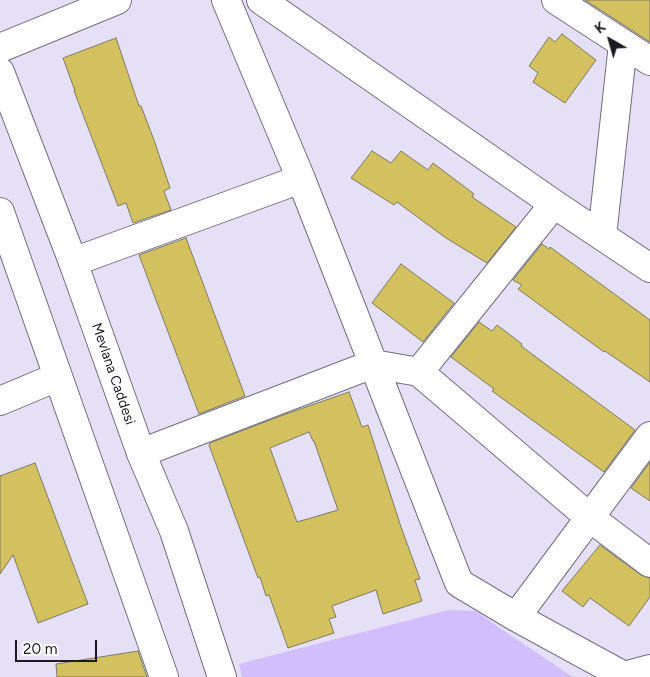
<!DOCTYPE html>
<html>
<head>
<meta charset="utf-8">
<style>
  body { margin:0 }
  #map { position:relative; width:650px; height:677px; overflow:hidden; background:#e6e0f6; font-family:Figtree,sans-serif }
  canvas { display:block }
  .north { position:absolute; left:585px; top:15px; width:50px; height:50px; -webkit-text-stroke:4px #fff; paint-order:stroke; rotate:322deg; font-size:14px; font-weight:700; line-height:20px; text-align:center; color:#1b1921 }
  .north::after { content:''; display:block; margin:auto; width:18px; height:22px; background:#1b1921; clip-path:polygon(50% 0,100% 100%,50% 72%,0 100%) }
  .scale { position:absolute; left:15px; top:640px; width:82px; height:22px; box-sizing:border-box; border:2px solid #1b1921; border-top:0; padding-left:6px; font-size:15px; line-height:18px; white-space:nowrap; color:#1b1921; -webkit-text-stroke:4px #fff; paint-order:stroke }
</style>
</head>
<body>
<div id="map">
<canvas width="650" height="677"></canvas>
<div class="north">K</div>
<div class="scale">20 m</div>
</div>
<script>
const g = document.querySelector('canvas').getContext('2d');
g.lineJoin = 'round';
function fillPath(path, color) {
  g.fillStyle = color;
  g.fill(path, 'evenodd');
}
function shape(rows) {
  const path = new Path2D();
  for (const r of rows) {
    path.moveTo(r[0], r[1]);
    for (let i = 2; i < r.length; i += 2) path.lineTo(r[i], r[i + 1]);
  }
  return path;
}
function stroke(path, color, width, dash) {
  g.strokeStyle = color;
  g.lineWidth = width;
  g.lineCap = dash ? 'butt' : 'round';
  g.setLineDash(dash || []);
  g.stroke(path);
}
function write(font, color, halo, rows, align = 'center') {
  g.font = font + ' Figtree,sans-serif';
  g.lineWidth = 4;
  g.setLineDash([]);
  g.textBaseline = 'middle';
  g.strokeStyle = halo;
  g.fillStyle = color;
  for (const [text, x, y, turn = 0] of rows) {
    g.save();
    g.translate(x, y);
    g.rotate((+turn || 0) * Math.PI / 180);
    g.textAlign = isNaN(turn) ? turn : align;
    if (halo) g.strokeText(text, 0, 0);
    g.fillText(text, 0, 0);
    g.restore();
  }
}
fillPath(shape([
  [448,610,476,611,501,629,573,677,242,677,239,664]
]), '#d0bffc');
const building = shape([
  [585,0,650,0,650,42,585,0],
  [562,34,596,60,565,103,533,82,538,73,529,66,549,37,555,42,562,34],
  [116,38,139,106,141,106,154,140,170,188,164,191,171,210,133,223,126,203,118,206,74,91,75,91,63,58,116,38],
  [372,151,391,163,401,151,428,170,433,163,474,194,472,197,516,227,487,263,446,238,397,202,394,205,351,178,372,151],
  [186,238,245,396,199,414,139,255,186,238],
  [542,244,549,249,550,247,650,320,650,382,605,351,604,352,518,289,522,285,513,280,542,244],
  [401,264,454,303,423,342,372,303,401,264],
  [479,322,492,331,497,325,522,344,521,346,635,430,604,472,492,391,494,389,451,357,479,322],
  [349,392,362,427,368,425,401,527,420,579,415,580,422,601,383,614,376,590,332,606,336,617,329,619,334,633,288,648,269,595,266,596,260,577,258,578,209,445,210,443,283,415,349,392],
  [309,432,313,441,314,441,338,510,297,522,270,448,309,432],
  [650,462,650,501,631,488,650,462],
  [35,463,88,604,38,623,13,555,0,574,0,476,35,463],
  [600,545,641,575,650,578,650,597,629,626,590,598,583,607,562,591,600,545],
  [138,651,147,677,57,677,56,664,138,651]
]);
fillPath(building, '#d3c15f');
stroke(building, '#7d7a66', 1);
const minor = shape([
  [226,0,301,179,459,583,516,617,624,676,650,669],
  [261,0,554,204,650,268],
  [556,0,650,61],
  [0,48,117,0],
  [602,236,623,44],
  [73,262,301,179],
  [419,372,554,204],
  [0,401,57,377],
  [141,453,373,364,419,372,589,517,650,563],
  [516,617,650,436]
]);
const major = shape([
  [0,72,73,262,141,453,174,531,222,677],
  [0,212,164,677]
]);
stroke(minor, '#736e81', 30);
stroke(major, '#736e81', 30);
stroke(minor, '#fff', 28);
stroke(major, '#fff', 28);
write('14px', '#1b1921', '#fff', [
  ["Mevlana Caddesi",113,374,71]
]);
</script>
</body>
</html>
